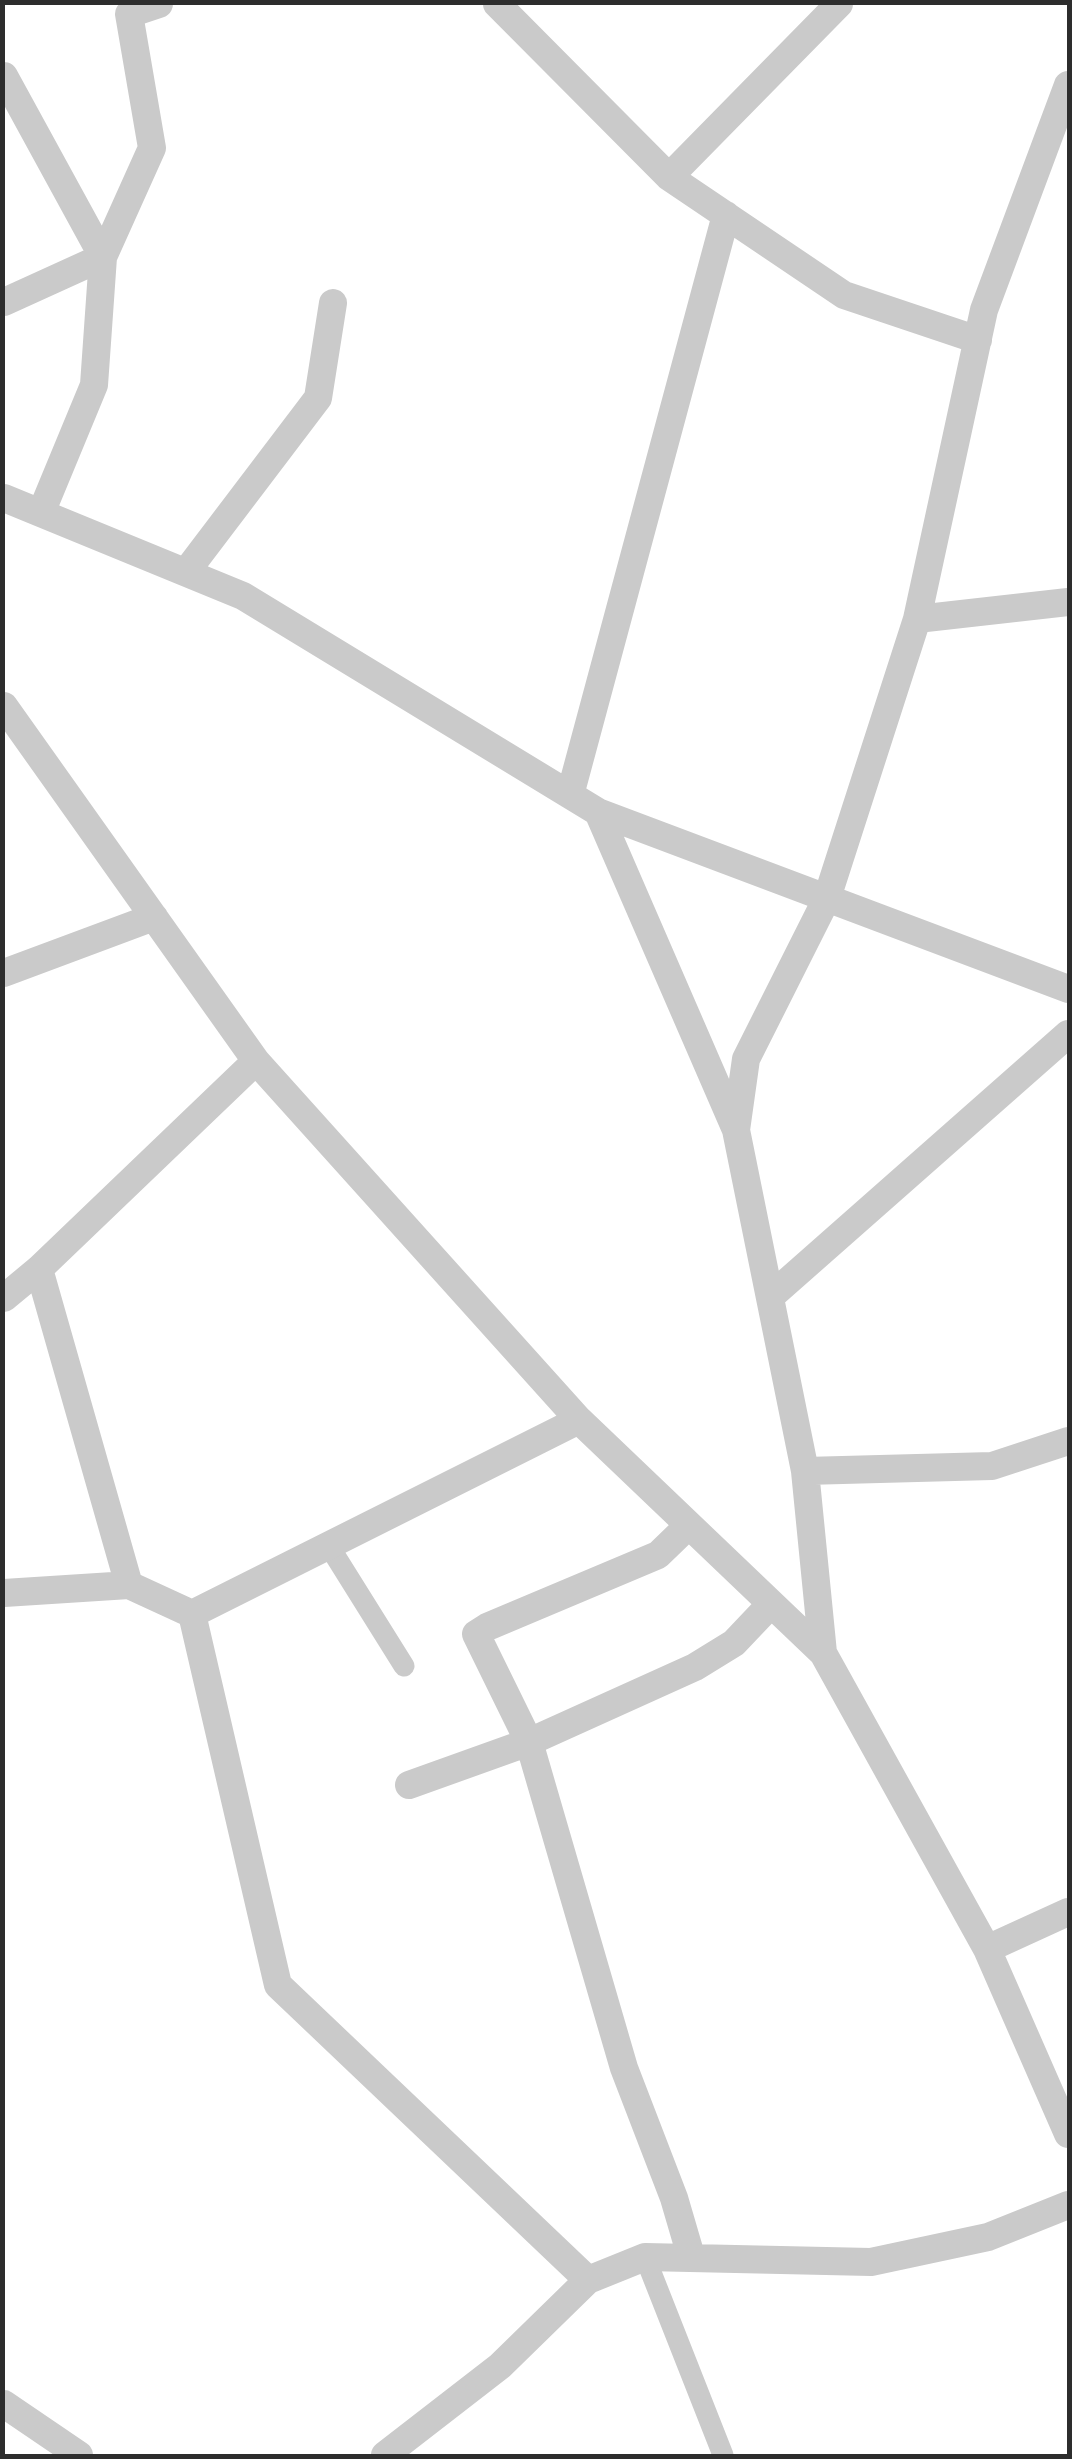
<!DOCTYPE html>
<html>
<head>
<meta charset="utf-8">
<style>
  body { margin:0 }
  #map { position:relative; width:1072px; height:2459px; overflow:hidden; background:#fff; font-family:"Fira Sans",sans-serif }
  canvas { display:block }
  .frame { position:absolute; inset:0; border:5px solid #2d2d2d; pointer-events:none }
</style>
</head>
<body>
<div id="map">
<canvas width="1072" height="2459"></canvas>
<div class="frame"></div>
</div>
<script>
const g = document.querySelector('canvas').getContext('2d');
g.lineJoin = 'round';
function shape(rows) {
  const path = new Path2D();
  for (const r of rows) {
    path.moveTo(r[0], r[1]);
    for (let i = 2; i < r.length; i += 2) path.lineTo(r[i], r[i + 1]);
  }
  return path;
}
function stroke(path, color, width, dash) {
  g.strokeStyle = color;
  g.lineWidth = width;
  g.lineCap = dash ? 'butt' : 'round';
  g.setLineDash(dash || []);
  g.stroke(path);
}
stroke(shape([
  [329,1546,404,1666],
  [645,2257,723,2455]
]), '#cacaca', 21);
stroke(shape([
  [497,4,669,177],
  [839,4,669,177,844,295,978,340],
  [4,76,103,257,4,302],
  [4,498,243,596,598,812,1068,989],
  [41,513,94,385,103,257,152,148,129,14,159,4],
  [186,572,318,398,333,303],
  [917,619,984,310,1068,85],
  [4,706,256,1061,579,1420,823,1653],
  [570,795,726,215],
  [598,812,736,1130,805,1471,823,1653,987,1949,1068,2134],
  [4,973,154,917],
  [736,1130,746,1059,827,898,917,619,1068,602],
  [39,1269,129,1585],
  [770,1297,1068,1034],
  [4,1298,39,1269,256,1061],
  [579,1420,192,1614,278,1985,588,2280],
  [805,1471,992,1466,1068,1441],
  [689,1525,658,1555,487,1627,476,1634,529,1742,624,2068,674,2198,691,2256],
  [4,1593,129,1585,192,1614],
  [409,1785,529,1742,695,1667,734,1643,771,1604],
  [987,1949,1068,1912],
  [4,2404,79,2455],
  [385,2455,500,2366,588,2280,645,2257,871,2262,988,2237,1068,2205]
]), '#cacaca', 28);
</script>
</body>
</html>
